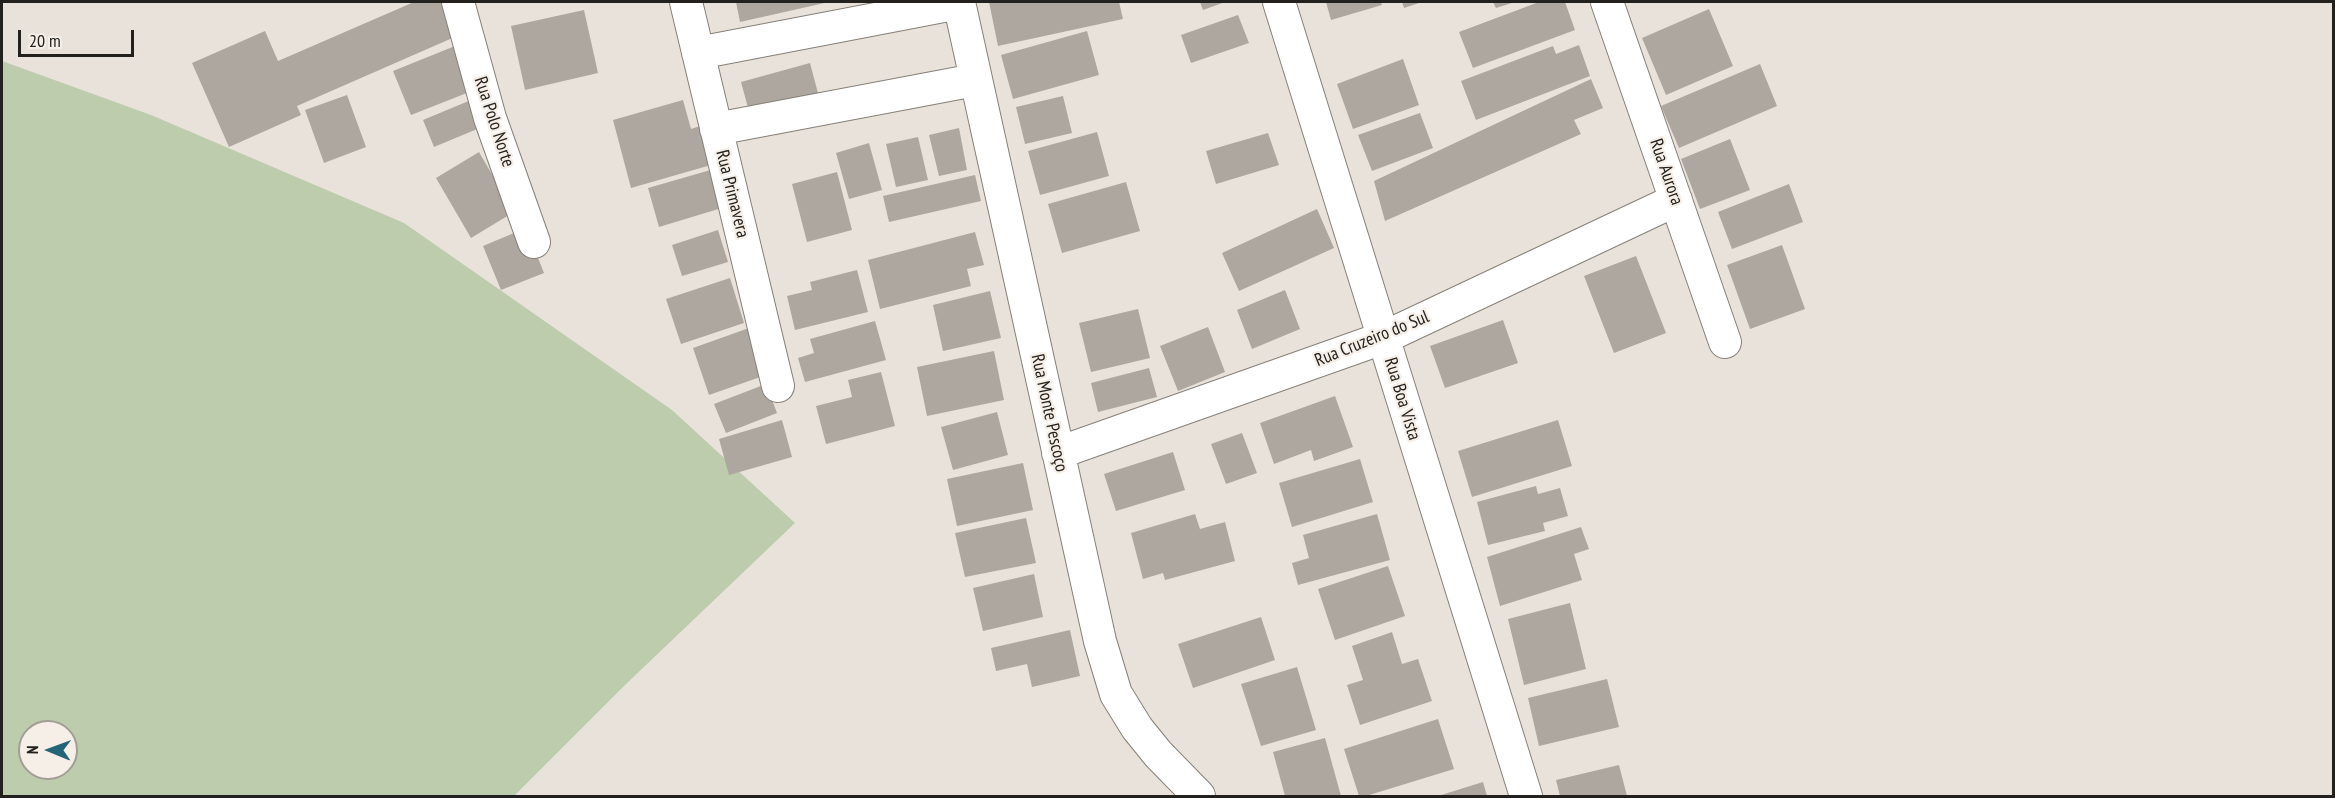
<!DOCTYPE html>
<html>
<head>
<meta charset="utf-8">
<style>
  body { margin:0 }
  #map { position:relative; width:2335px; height:798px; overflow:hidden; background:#e9e2da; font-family:"PT Sans Narrow",sans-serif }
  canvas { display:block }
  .frame { position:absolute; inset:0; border:3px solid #23211e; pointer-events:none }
  .north { position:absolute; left:18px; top:720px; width:60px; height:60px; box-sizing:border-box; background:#f6efe7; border:2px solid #a29d97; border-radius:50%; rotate:271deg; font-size:16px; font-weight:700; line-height:24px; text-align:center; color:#23211e }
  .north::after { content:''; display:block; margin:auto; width:21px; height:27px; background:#246479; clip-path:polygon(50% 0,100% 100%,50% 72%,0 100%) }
  .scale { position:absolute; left:18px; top:30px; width:116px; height:27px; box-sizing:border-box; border:3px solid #23211e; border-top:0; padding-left:8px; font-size:18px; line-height:21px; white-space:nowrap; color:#23211e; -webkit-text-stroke:4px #f6efe7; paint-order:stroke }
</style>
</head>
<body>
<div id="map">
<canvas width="2335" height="798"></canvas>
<div class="frame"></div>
<div class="north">N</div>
<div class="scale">20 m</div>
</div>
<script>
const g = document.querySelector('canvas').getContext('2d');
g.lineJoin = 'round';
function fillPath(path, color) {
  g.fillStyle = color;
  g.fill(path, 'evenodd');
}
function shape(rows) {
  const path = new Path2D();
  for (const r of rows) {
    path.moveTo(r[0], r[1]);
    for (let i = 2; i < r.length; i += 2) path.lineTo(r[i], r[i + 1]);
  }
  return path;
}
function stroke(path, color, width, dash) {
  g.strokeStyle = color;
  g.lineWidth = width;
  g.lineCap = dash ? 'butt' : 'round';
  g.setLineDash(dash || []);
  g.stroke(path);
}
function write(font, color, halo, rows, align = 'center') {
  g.font = font + ' "PT Sans Narrow",sans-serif';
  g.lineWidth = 4.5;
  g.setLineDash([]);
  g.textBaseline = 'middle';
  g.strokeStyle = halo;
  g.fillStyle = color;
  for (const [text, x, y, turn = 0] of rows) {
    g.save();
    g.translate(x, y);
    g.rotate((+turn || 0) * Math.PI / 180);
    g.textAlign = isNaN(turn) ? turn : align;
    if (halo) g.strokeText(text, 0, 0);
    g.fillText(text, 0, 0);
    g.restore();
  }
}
fillPath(shape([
  [2,61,151,115,404,223,672,410,795,523,624,686,514,796,2,796],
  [30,732,66,732,66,768,30,768]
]), '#bcccac');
fillPath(shape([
  [414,2,442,2,457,36,297,106,301,115,229,147,192,63,265,31,278,61],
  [736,2,829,2,740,22],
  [989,2,1119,2,1123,19,998,46],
  [1200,2,1225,2,1203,10],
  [1326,2,1381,2,1382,5,1331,20],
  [1402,2,1422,2,1404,8],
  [1493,2,1515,2,1496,8],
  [1539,2,1565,2,1575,30,1473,68,1459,32],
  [1709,9,1733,66,1666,95,1642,38],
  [584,10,598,73,525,90,511,26],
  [1238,15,1249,43,1191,63,1181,35],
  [1087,31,1099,75,1013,99,1001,55],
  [460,44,477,89,411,115,393,71],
  [1579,45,1590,76,1476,120,1461,81,1553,46,1556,54],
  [1403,59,1419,105,1353,129,1337,84],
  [810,63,819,97,750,115,741,82],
  [1760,64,1777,106,1679,148,1661,106],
  [1591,79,1603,108,1574,120,1581,134,1385,221,1374,181],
  [347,95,366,147,324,163,305,110],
  [1063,96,1072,133,1025,144,1016,107],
  [471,100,482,127,434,147,423,120],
  [683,100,691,129,700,126,711,165,631,188,613,120],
  [1420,113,1433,148,1372,171,1358,135],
  [959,128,967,170,939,176,929,135],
  [1097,132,1109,176,1040,195,1028,151],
  [1268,133,1279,165,1216,184,1206,151],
  [918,137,928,180,896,187,886,144],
  [1730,139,1750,190,1700,209,1681,159],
  [869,143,882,190,849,199,836,153],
  [479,152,514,212,471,238,436,178],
  [714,169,725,207,659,227,648,188],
  [837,172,852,230,807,242,792,184],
  [975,175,981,201,889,222,883,196],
  [1126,182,1140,231,1062,253,1048,204],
  [1789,184,1803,222,1732,249,1718,212],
  [1317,209,1334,248,1239,291,1222,253],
  [526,228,544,273,501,290,483,246],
  [718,230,728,262,682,276,672,245],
  [975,232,984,265,967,269,971,286,880,309,868,260],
  [1782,245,1805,309,1750,329,1727,265],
  [1636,256,1666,333,1614,353,1584,276],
  [857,270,868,312,795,330,787,296,812,290,810,282],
  [730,278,744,323,681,344,666,299],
  [1285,290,1300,329,1252,349,1237,310],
  [990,291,1001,338,943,351,933,305],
  [1138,309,1150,358,1091,372,1079,323],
  [1503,320,1518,363,1445,388,1430,346],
  [875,321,886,360,805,382,798,358,814,353,810,339],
  [1208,327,1225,372,1178,391,1160,346],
  [749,328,766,375,709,395,693,348],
  [994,351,1004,400,927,416,917,367],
  [1149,368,1157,397,1098,412,1091,383],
  [881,372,895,426,826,444,816,406,852,397,848,380],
  [766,384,777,413,726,433,714,404],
  [1335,396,1353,447,1314,461,1311,450,1274,464,1260,423],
  [997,412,1008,455,953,470,941,427],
  [782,420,792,457,729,475,719,439],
  [1558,420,1572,466,1472,497,1458,451],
  [1242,433,1257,473,1226,484,1211,444],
  [1173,452,1185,490,1116,511,1104,474],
  [1360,459,1373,502,1292,527,1279,483],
  [1023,463,1033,510,957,526,947,479],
  [1536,486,1538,494,1560,488,1568,516,1543,523,1545,531,1488,545,1477,502],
  [1195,514,1200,529,1225,522,1235,561,1165,580,1163,573,1143,579,1131,533],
  [1377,514,1390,560,1298,585,1292,563,1309,558,1303,535],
  [1026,518,1036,563,965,577,955,533],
  [1581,527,1589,549,1574,554,1582,580,1500,606,1487,557],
  [1388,566,1405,616,1335,640,1318,589],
  [1034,574,1043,617,983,631,973,588],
  [1570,603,1586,669,1524,685,1508,619],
  [1261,617,1275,660,1193,688,1178,644],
  [1070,630,1080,676,1032,687,1027,664,996,671,991,648],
  [1392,632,1402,664,1418,659,1432,701,1360,725,1347,685,1363,680,1352,646],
  [1297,667,1316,730,1261,746,1241,684],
  [1607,679,1619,727,1539,746,1528,698],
  [1438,719,1454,769,1366,796,1359,796,1344,749],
  [1325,738,1341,796,1285,796,1273,752],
  [1619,765,1627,796,1560,796,1556,780],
  [1483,782,1487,796,1438,796]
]), '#ada79f');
const minor = shape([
  [458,2,490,118,534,242],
  [686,2,778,386],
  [959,2,1100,641,1116,694,1137,728,1158,754,1199,796],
  [1279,2,1526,796],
  [1607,2,1725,342],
  [698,53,959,3],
  [716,129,975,80],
  [1058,453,1383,338,1676,200]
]);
stroke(minor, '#868078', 34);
stroke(minor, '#fff', 32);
write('18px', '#23211e', '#f6efe7', [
  ["Rua Polo Norte",494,122,72],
  ["Rua Aurora",1666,172,71],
  ["Rua Primavera",732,194,76],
  ["Rua Cruzeiro do Sul",1372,339,-22],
  ["Rua Boa Vista",1402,399,73],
  ["Rua Monte Pescoço",1049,413,78]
]);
</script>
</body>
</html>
